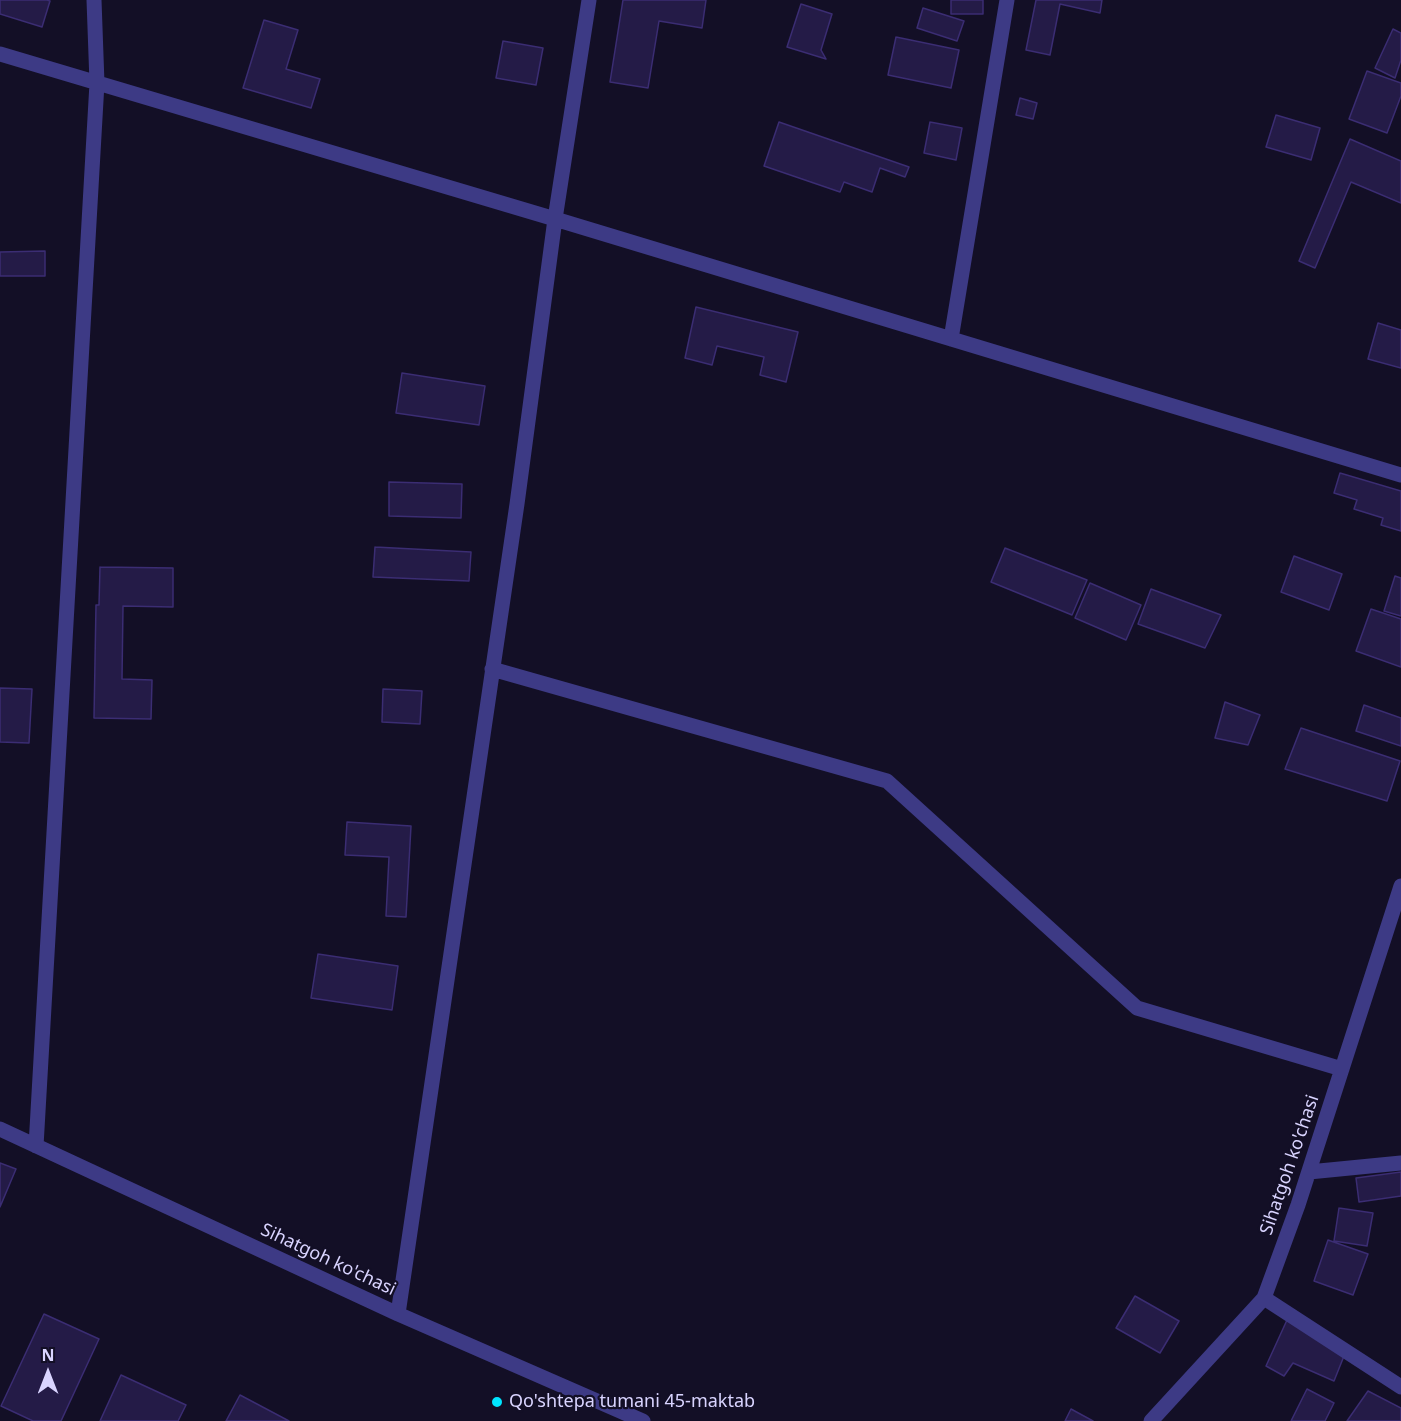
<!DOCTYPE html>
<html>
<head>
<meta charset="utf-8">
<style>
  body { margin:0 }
  #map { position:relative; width:1401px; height:1421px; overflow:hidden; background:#130f26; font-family:"Noto Sans",sans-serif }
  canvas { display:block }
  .north { position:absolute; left:18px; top:1343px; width:60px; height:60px; -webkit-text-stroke:4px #130f26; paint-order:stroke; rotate:0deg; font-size:16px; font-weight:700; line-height:24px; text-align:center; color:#d9d4ff }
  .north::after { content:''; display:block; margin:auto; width:21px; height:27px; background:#d9d4ff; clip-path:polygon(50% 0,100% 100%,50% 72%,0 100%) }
</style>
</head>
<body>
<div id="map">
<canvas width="1401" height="1421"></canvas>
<div class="north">N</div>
</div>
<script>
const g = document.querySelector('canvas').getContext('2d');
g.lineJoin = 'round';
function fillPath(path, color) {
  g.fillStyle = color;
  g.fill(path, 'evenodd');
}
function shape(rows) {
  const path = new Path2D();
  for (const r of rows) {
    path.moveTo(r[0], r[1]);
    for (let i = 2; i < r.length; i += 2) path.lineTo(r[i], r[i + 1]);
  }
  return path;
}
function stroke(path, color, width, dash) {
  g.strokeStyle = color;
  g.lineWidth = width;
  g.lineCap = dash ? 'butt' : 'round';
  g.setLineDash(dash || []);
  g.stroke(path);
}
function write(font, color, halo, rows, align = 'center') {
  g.font = font + ' "Noto Sans",sans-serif';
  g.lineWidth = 4.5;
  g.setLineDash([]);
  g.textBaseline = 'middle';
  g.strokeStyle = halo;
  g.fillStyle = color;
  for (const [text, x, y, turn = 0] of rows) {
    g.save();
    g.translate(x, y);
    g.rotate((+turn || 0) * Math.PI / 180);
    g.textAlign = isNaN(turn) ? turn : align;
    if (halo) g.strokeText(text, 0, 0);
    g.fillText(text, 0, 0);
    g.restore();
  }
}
const building = shape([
  [0,0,47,0,50,1,42,27,0,14,0,0],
  [623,0,706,0,702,28,659,21,648,88,610,82,623,0],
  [951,0,983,0,983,14,951,14,951,0],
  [1036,0,1102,0,1100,13,1060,4,1050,55,1026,50,1036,0],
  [801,4,832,14,821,50,826,59,787,47,801,4],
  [923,8,964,21,957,41,917,28,923,8],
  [264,20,298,30,286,69,320,79,311,108,243,88,264,20],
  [1393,29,1401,33,1401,60,1395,78,1375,68,1393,29],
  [896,37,959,50,951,88,888,75,896,37],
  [503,41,543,48,536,85,496,78,503,41],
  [1367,71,1401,83,1401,96,1387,133,1349,119,1367,71],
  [1020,98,1037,103,1033,119,1016,115,1020,98],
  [1276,115,1320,128,1311,160,1266,147,1276,115],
  [779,122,909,167,905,177,880,168,872,192,844,182,840,192,764,166,779,122],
  [930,122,962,128,956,160,924,153,930,122],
  [1350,139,1401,161,1401,203,1351,182,1315,268,1299,261,1350,139],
  [45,251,45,276,0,276,0,252,45,251],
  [696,307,798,332,786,382,760,375,764,357,717,346,712,365,685,358,696,307],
  [1378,323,1401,330,1401,368,1368,359,1378,323],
  [402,373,485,386,479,425,396,413,402,373],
  [1340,473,1401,491,1401,531,1381,525,1383,518,1354,509,1357,500,1334,493,1340,473],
  [389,482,462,484,461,518,389,516,389,482],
  [375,547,471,552,469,581,373,577,375,547],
  [1005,548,1087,580,1072,615,991,582,1005,548],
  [1294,556,1342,574,1329,610,1281,592,1294,556],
  [100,567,173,568,173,607,123,606,122,679,152,680,151,719,94,718,96,605,99,605,100,567],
  [1395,576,1401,578,1401,616,1384,611,1395,576],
  [1090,583,1141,605,1126,640,1075,618,1090,583],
  [1151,589,1221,615,1205,648,1138,624,1151,589],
  [1371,609,1401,619,1401,667,1356,651,1371,609],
  [0,688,32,689,29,743,0,742,0,688],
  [383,689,422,691,420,724,382,722,383,689],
  [1225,702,1260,715,1248,745,1215,738,1225,702],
  [1364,705,1401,718,1401,746,1356,731,1364,705],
  [1301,728,1400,761,1387,801,1285,769,1301,728],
  [347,822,411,826,406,917,386,916,389,857,345,855,347,822],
  [318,954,398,966,392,1010,311,998,318,954],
  [0,1163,16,1169,0,1207,0,1163],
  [1401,1172,1401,1196,1359,1202,1356,1178,1401,1172],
  [1339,1208,1373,1213,1367,1246,1334,1241,1339,1208],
  [1328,1240,1368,1254,1353,1295,1314,1281,1328,1240],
  [1135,1296,1179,1321,1160,1353,1116,1328,1135,1296],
  [44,1314,99,1339,61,1421,33,1421,1,1406,44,1314],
  [1287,1320,1344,1356,1334,1381,1293,1363,1284,1376,1266,1366,1287,1320],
  [121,1375,186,1405,178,1421,100,1421,121,1375],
  [1307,1389,1334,1403,1325,1421,1291,1421,1307,1389],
  [1368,1391,1401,1408,1401,1421,1347,1421,1368,1391],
  [240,1395,289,1421,226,1421,240,1395],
  [1071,1409,1093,1421,1065,1421,1071,1409]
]);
fillPath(building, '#241b47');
stroke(building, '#3b2d73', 1.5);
stroke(shape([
  [0,54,555,219,1401,475],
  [951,339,1007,0],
  [492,669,887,781,1137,1008,1342,1069],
  [0,1129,398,1314,643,1421],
  [36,1146,97,83,94,0],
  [1309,1172,1401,1163],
  [1264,1298,1401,1387],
  [398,1314,517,504,555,219,589,0],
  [1151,1421,1264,1298,1298,1205,1401,886]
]), '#3d3a85', 15);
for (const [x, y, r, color] of [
  [497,1402,6,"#00e5ff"]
]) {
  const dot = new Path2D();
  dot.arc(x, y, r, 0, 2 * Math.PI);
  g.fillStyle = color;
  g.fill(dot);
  stroke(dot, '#130f26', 2);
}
write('18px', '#d9d4ff', '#130f26', [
  ["Sihatgoh ko'chasi",1290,1165,-71],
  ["Sihatgoh ko'chasi",328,1260,25]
]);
write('18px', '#d9d4ff', '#130f26', [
  ["Qo'shtepa tumani 45-maktab",509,1402]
], 'left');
</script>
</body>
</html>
